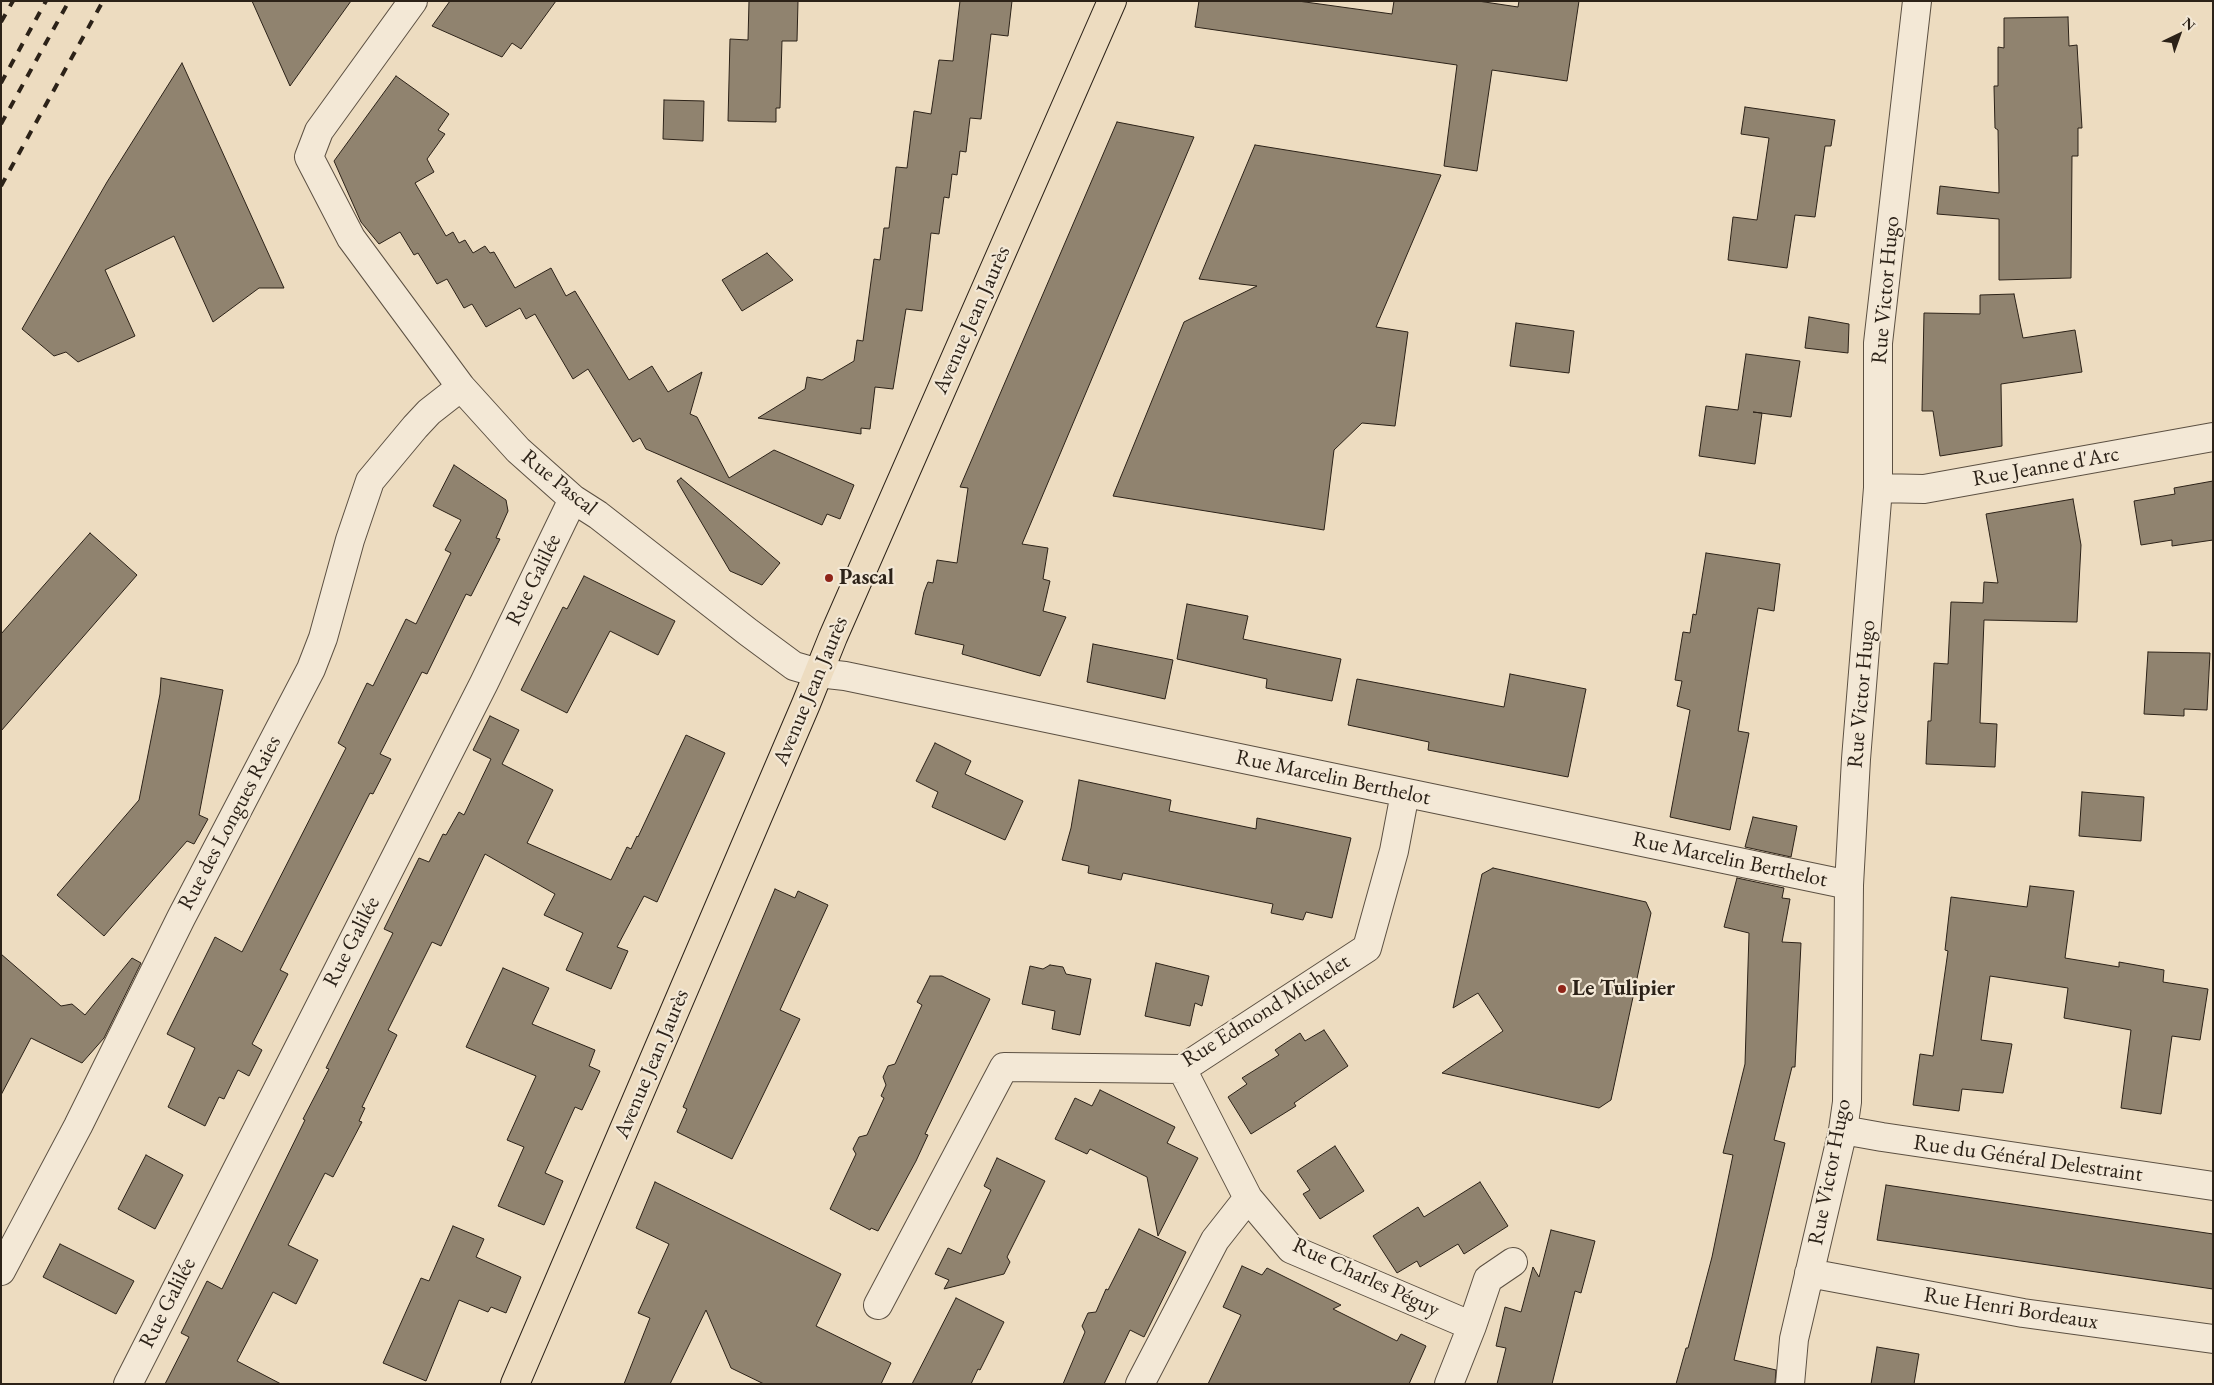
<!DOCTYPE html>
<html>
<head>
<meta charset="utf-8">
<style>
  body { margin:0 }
  #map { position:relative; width:2214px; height:1385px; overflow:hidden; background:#eddcc0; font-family:"EB Garamond",serif }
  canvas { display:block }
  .frame { position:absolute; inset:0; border:2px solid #2c2218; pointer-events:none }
  .north { position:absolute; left:2154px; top:10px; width:50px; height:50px; -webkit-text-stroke:4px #f3e8d6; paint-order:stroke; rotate:42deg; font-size:14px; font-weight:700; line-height:20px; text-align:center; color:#2c2218 }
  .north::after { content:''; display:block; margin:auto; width:18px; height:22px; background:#2c2218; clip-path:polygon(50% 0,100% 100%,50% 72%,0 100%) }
</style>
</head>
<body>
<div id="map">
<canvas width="2214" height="1385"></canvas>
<div class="frame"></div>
<div class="north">N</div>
</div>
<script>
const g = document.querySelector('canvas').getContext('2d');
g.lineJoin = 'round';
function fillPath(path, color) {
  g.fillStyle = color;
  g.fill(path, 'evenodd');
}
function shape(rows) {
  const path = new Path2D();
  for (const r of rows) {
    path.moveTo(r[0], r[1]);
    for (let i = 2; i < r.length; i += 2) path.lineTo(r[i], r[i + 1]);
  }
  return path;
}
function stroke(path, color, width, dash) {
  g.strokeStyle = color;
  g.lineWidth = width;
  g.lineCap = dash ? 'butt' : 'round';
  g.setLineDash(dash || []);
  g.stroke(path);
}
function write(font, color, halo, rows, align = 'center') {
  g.font = font + ' "EB Garamond",serif';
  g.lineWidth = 4.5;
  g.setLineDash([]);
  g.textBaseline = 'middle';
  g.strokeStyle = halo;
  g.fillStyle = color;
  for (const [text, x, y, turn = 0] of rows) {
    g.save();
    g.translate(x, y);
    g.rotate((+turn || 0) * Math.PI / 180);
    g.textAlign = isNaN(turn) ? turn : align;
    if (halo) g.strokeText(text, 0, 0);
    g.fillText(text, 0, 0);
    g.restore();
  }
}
const building = shape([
  [252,1,351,1,290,86,252,1],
  [450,1,556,1,521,49,512,43,502,57,432,26,450,1],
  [749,1,798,1,797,41,782,41,780,108,776,108,776,122,728,121,730,39,748,40,749,1],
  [960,1,1012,1,1008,36,991,34,981,119,970,118,966,152,960,151,957,175,952,174,949,198,944,197,939,234,931,233,922,311,906,309,893,389,875,387,870,429,861,428,861,434,758,418,805,389,807,377,822,380,854,361,857,340,863,341,874,259,880,260,884,228,889,228,896,167,907,168,914,111,931,114,939,60,953,61,960,1],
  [1199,1,1298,1,1392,14,1394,1,1478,1,1518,7,1519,1,1579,1,1567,81,1492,70,1477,171,1444,166,1457,65,1195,27,1199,1],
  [2068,17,2069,46,2077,45,2082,128,2078,128,2078,156,2072,156,2071,278,1999,280,1999,219,1937,214,1940,186,1999,193,1998,130,1995,128,1994,86,1998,86,1998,47,2004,48,2004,18,2068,17],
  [182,63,284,288,259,288,213,322,174,236,105,270,135,336,78,362,66,352,54,356,22,329,107,182,182,63],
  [396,76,449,114,438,130,445,134,427,159,434,172,415,183,446,236,453,232,459,243,465,240,473,253,485,246,490,253,494,252,515,288,551,268,566,296,575,291,629,380,652,366,668,392,702,372,690,414,697,417,729,478,774,450,854,485,840,519,827,514,822,525,646,449,640,438,633,442,588,369,573,379,535,314,526,319,520,308,486,327,472,304,464,308,447,279,437,284,418,253,414,255,400,232,379,244,361,222,334,161,396,76],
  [664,100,704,101,703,141,663,139,664,100],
  [1745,107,1835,120,1831,146,1825,146,1815,217,1795,215,1787,268,1728,260,1733,217,1757,220,1769,138,1741,134,1745,107],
  [1117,122,1194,137,1022,544,1048,548,1043,579,1050,581,1043,611,1066,617,1040,676,962,654,964,645,915,634,924,592,928,582,933,583,937,560,957,563,968,488,960,487,1117,122],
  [1255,145,1441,175,1376,327,1408,332,1395,426,1362,423,1334,450,1324,530,1113,496,1184,322,1257,286,1199,279,1255,145],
  [767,253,793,280,742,311,722,280,767,253],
  [2014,294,2023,338,2075,330,2082,372,2001,384,2002,446,1940,456,1933,411,1922,411,1924,313,1980,314,1980,295,2014,294],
  [1809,317,1849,324,1848,353,1805,348,1809,317],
  [1516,323,1574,331,1569,373,1510,366,1516,323],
  [1746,354,1800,361,1791,417,1753,412,1762,413,1755,464,1699,456,1706,406,1738,410,1746,354],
  [454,465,506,500,508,511,496,538,500,539,471,596,466,594,427,674,422,672,380,754,391,759,373,794,370,793,280,970,288,974,252,1044,262,1050,249,1076,238,1070,224,1099,219,1097,205,1126,168,1107,195,1048,167,1034,215,937,242,952,346,748,338,743,367,683,373,686,406,619,416,624,451,553,445,550,461,520,433,506,454,465],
  [681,478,780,563,762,585,730,571,677,481,681,478],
  [2213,481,2213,540,2172,546,2172,540,2141,545,2134,501,2175,494,2174,488,2213,481],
  [2073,499,2081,545,2077,622,1984,620,1980,723,1997,724,1995,767,1926,764,1928,721,1931,721,1934,663,1948,664,1951,602,1983,603,1984,582,1998,583,1986,514,2073,499],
  [90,533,137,575,1,731,1,634,90,533],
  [1706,553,1780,564,1774,611,1758,608,1738,731,1749,733,1730,830,1670,817,1690,710,1677,706,1682,681,1675,680,1683,632,1690,633,1693,614,1696,615,1706,553],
  [584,576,675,621,658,655,610,631,567,713,521,690,563,607,567,609,584,576],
  [1187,604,1248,616,1243,639,1341,659,1332,701,1266,688,1267,679,1177,659,1187,604],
  [1093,644,1173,660,1165,699,1087,682,1093,644],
  [2148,652,2210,653,2207,710,2184,709,2184,716,2144,714,2148,652],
  [1510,674,1586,689,1568,777,1428,750,1429,742,1348,725,1357,679,1504,707,1510,674],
  [161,678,223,690,199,815,208,819,194,844,187,841,104,936,57,895,139,800,160,694,161,678],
  [490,716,519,730,502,764,553,790,527,843,611,880,627,847,631,849,637,836,638,837,686,735,725,753,657,902,644,896,617,947,628,951,611,989,566,970,583,933,544,915,555,894,485,854,441,946,432,942,388,1030,397,1035,362,1107,365,1108,359,1121,362,1122,333,1177,325,1173,288,1245,318,1260,296,1304,273,1292,237,1361,281,1384,165,1384,189,1337,181,1333,207,1281,222,1289,305,1120,303,1119,329,1069,326,1068,393,933,384,929,419,858,429,862,443,834,446,835,459,812,464,815,491,759,473,750,490,716],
  [935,743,971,761,965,774,1023,801,1005,840,932,807,938,792,916,781,935,743],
  [1079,780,1171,800,1169,811,1256,829,1257,818,1351,838,1332,918,1306,912,1303,920,1271,913,1273,904,1123,873,1121,880,1088,873,1089,866,1062,860,1071,828,1079,780],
  [2082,792,2144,797,2141,841,2079,836,2082,792],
  [1753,817,1797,826,1791,857,1745,847,1753,817],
  [1493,868,1646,902,1651,913,1611,1100,1599,1108,1442,1073,1503,1031,1478,993,1453,1008,1482,874,1493,868],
  [1737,878,1784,888,1782,898,1790,899,1782,942,1801,943,1795,1067,1792,1067,1774,1140,1785,1143,1734,1360,1776,1370,1775,1384,1676,1384,1686,1348,1688,1348,1712,1257,1733,1155,1723,1153,1745,1064,1749,933,1724,927,1737,878],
  [2030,886,2074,891,2065,958,2119,967,2119,962,2164,970,2163,982,2208,989,2200,1040,2172,1036,2161,1114,2121,1108,2131,1030,2064,1018,2068,988,1990,976,1981,1040,2012,1044,2003,1093,1962,1089,1959,1111,1913,1105,1920,1054,1933,1056,1948,951,1945,950,1951,897,2027,907,2030,886],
  [775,889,795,898,798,891,828,905,780,1010,800,1019,732,1159,677,1132,687,1109,683,1107,775,889],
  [1,954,61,1006,72,1004,85,1015,132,958,141,963,104,1038,82,1063,31,1038,1,1095,1,954],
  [1156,963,1209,976,1202,1006,1195,1003,1190,1026,1145,1016,1156,963],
  [1050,965,1063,967,1066,974,1091,979,1080,1035,1052,1029,1055,1011,1022,1004,1030,966,1043,969,1050,965],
  [503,968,549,988,532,1024,595,1050,589,1066,600,1071,582,1110,575,1107,545,1173,563,1181,544,1225,498,1206,524,1147,507,1140,536,1076,466,1047,503,968],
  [930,976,942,976,990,999,925,1134,928,1135,916,1161,878,1231,871,1228,870,1230,830,1209,856,1154,853,1149,859,1137,867,1135,884,1098,881,1096,886,1085,883,1077,888,1066,895,1064,922,1005,917,1002,930,976],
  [1324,1030,1348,1066,1294,1103,1296,1106,1251,1134,1228,1097,1247,1084,1242,1078,1279,1055,1275,1050,1300,1033,1305,1041,1324,1030],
  [1100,1090,1175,1127,1167,1143,1198,1158,1158,1236,1147,1177,1090,1149,1087,1154,1055,1139,1075,1098,1092,1106,1100,1090],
  [1335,1146,1364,1191,1320,1219,1303,1194,1310,1190,1297,1171,1335,1146],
  [146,1155,183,1175,155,1229,118,1209,146,1155],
  [997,1158,1045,1181,1007,1257,1010,1262,1004,1274,944,1289,949,1280,935,1274,948,1248,961,1254,991,1190,984,1186,997,1158],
  [655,1182,841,1274,816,1326,891,1363,881,1384,764,1384,731,1368,706,1310,670,1384,624,1384,650,1318,638,1313,669,1244,636,1228,655,1182],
  [1480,1182,1508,1226,1464,1254,1458,1244,1420,1267,1417,1261,1397,1273,1373,1236,1418,1207,1424,1217,1480,1182],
  [1886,1185,2213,1234,2213,1289,1877,1240,1886,1185],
  [453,1226,484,1239,476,1257,521,1277,506,1313,491,1307,488,1312,459,1300,426,1381,383,1363,421,1278,429,1281,453,1226],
  [1139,1229,1186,1252,1144,1337,1130,1330,1104,1384,1063,1384,1085,1332,1082,1326,1088,1313,1096,1312,1106,1289,1108,1290,1139,1229],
  [1551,1230,1595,1241,1581,1293,1575,1291,1552,1384,1497,1384,1506,1348,1496,1346,1505,1307,1521,1312,1533,1267,1539,1277,1551,1230],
  [60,1244,134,1281,116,1314,43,1277,60,1244],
  [1242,1266,1262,1275,1267,1268,1341,1305,1333,1309,1397,1341,1401,1334,1426,1346,1409,1384,1208,1384,1241,1315,1223,1307,1242,1266],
  [956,1298,1004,1322,980,1370,978,1369,971,1384,912,1384,956,1298],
  [1877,1347,1919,1354,1914,1384,1871,1384,1877,1347]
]);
fillPath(building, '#90836f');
stroke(building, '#2c2218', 1);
const minor = shape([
  [413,1,319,131,309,157,351,238,461,387,518,450,573,499,598,515,748,632,794,666,818,673,845,676,1849,885],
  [1878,488,1924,489,2213,437],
  [1843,1130,1882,1137,2213,1186],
  [1248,1198,1291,1249,1472,1326,1449,1384],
  [1,1271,78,1126,181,918,311,669,323,638,350,540,370,481,415,427,429,412,461,387],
  [1809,1273,2023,1313,2213,1339],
  [878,1305,1004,1067,1182,1069,1367,948,1394,851,1405,793],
  [1472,1326,1488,1279,1513,1262],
  [128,1384,484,683,573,499],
  [1140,1384,1215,1240,1248,1198,1182,1069],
  [1790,1384,1794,1339,1843,1130,1847,1102,1849,885,1856,759,1878,488,1878,343,1917,1]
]);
const primary = shape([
  [515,1384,806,704,833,637,1112,1]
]);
stroke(minor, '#5c5042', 30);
stroke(primary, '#2c2218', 30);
stroke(minor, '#f3e8d6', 28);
stroke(primary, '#eddcc0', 28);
stroke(shape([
  [1,22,13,1],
  [1,83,46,1],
  [1,124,69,1],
  [1,186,103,1]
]), '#2c2218', 4, [9, 9]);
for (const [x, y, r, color] of [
  [829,578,5,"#8f2418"],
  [1562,989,5,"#8f2418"]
]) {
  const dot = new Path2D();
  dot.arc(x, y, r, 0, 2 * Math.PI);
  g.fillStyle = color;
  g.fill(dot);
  stroke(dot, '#f3e8d6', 2);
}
write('22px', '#2c2218', '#f3e8d6', [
  ["Rue Victor Hugo",1886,290,-85],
  ["Avenue Jean Jaurès",972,320,-66],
  ["Rue Jeanne d'Arc",2046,467,-10],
  ["Rue Pascal",559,483,39],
  ["Rue Galilée",534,580,-64],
  ["Avenue Jean Jaurès",811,691,-67],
  ["Rue Victor Hugo",1862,694,-85],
  ["Rue Marcelin Berthelot",1333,778,12],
  ["Rue des Longues Raies",230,823,-62],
  ["Rue Marcelin Berthelot",1730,860,12],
  ["Rue Galilée",352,942,-63],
  ["Rue Edmond Michelet",1266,1011,-32],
  ["Avenue Jean Jaurès",652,1064,-67],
  ["Rue du Général Delestraint",2028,1159,8],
  ["Rue Victor Hugo",1830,1172,-79],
  ["Rue Charles Péguy",1366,1278,25],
  ["Rue Galilée",168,1303,-63],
  ["Rue Henri Bordeaux",2011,1309,9]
]);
write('bold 22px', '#2c2218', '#f3e8d6', [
  ["Pascal",839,578],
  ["Le Tulipier",1572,989]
], 'left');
</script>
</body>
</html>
